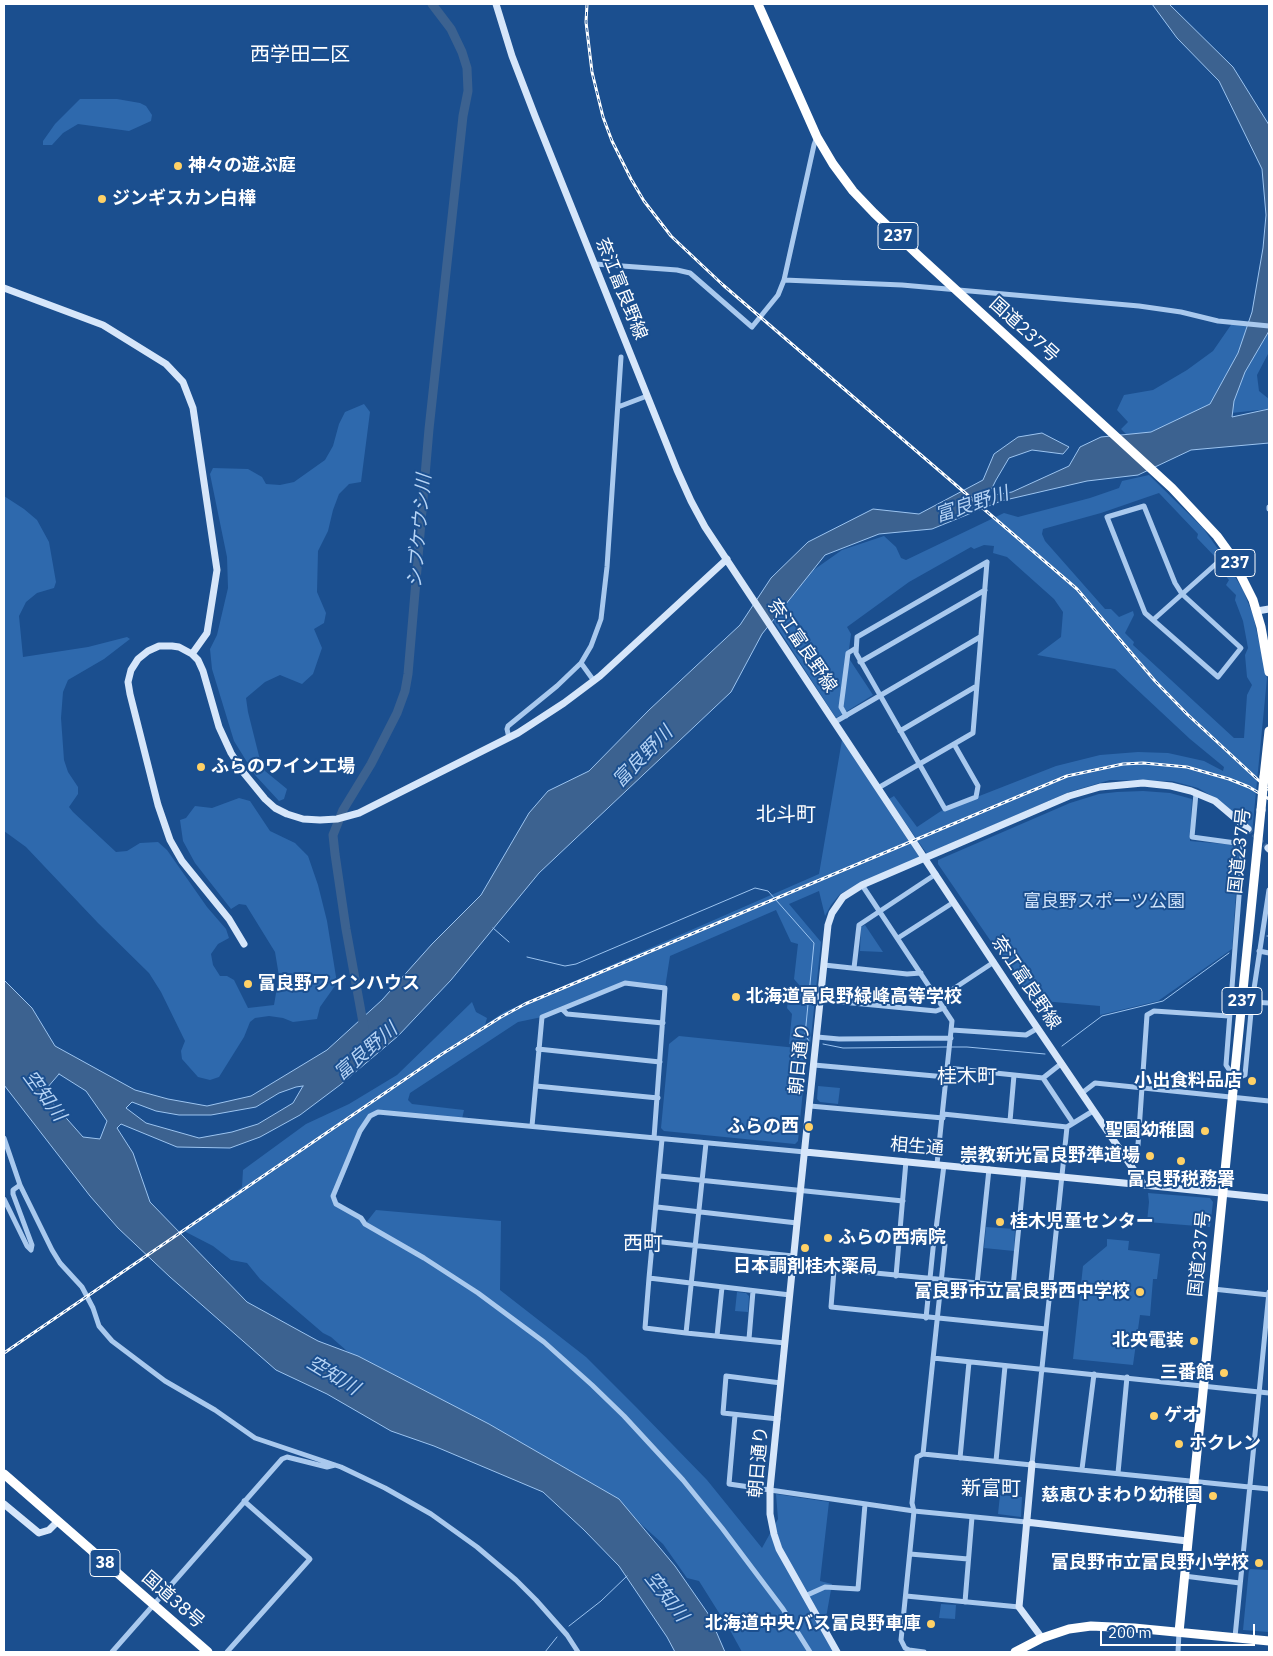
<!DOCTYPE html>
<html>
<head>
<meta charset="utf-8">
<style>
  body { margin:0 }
  #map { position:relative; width:1273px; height:1656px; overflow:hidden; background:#1b4f8f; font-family:"IBM Plex Sans",sans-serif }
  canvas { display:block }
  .frame { position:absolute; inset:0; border:5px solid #fff; pointer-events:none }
  .scale { position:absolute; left:1100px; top:1624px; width:155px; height:22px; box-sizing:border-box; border:2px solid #fff; border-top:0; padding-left:6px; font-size:15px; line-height:18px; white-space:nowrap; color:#fff; -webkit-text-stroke:4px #1b4f8f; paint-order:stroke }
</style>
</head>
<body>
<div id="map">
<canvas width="1273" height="1656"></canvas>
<div class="frame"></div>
<div class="scale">200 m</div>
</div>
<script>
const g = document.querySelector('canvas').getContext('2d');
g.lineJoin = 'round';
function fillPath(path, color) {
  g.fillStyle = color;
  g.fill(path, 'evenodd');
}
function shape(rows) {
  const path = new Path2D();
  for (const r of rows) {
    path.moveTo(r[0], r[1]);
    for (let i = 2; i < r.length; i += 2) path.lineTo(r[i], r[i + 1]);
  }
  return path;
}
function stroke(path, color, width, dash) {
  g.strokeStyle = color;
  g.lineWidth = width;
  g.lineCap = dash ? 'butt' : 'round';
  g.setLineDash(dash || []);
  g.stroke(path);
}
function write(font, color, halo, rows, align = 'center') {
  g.font = font + ' "IBM Plex Sans","Noto Sans JP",sans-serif';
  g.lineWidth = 4;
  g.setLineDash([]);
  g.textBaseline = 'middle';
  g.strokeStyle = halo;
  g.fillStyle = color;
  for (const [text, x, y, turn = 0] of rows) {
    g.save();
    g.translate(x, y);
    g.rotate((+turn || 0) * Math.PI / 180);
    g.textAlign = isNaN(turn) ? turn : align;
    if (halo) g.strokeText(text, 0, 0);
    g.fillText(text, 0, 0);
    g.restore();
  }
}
fillPath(shape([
  [80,99,117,99,140,103,146,106,152,115,151,121,129,131,78,124,63,133,52,145,43,145,43,141,55,124],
  [1233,322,1269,322,1269,352,1257,375,1259,391,1269,399,1269,409,1231,413,1138,436,1127,435,1121,429,1128,422,1117,410,1124,395,1153,390,1187,370,1213,351],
  [364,404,370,412,361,482,349,484,339,494,333,510,328,531,318,551,317,592,326,613,324,623,314,629,322,648,313,674,302,684,280,675,265,682,246,698,248,712,259,756,265,771,287,789,284,799,279,801,255,775,234,741,212,669,210,649,217,635,228,588,227,557,210,474,213,468,248,469,262,477,266,484,280,485,294,482,325,460,333,446,339,424,345,412],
  [1149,475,1203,528,1223,556,1219,561,1197,538,1198,534,1159,493,1101,513,1043,529,1042,534,1045,541,1105,609,1111,609,1119,617,1133,611,1134,615,1125,633,1134,642,1133,645,1234,738,1244,738,1247,695,1252,685,1247,677,1245,655,1248,648,1243,621,1235,600,1236,595,1226,585,1229,580,1220,569,1226,562,1243,590,1253,615,1267,678,1252,833,1217,799,1198,788,1172,781,1110,780,1069,792,927,854,889,799,894,796,917,827,941,811,1056,766,1100,755,1138,752,1168,753,1204,761,1223,771,1224,767,1190,739,1115,669,1037,655,1061,637,1063,612,1054,599,1007,557,993,553,994,546,984,545,974,549,971,547,909,582,847,627,851,634,848,657,873,695,836,718,770,616,805,576,842,550,884,536,896,547,901,558,906,560,1004,513,1018,517,1090,498,1119,488,1122,481],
  [4,496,24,509,37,520,49,542,56,582,54,588,37,593,26,602,19,616,23,657,88,647,127,637,130,639,104,659,68,680,63,692,61,718,64,760,68,772,78,787,78,794,69,807,73,812,116,852,127,851,140,843,158,842,167,850,207,907,226,929,229,938,218,944,211,954,213,965,220,976,227,976,234,980,248,1008,274,1005,279,976,275,952,246,905,239,904,231,909,195,863,183,841,180,820,186,818,195,806,212,808,239,798,250,801,270,831,295,843,308,856,318,885,327,921,337,983,320,1007,317,1019,293,1022,283,1018,269,1016,255,1018,250,1022,244,1037,219,1077,210,1080,198,1077,182,1059,181,1051,185,1041,161,992,149,973,98,923,26,847,4,831],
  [842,740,920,858,857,885,840,894,831,905,825,916,819,891,789,904,821,942,810,1046,789,1044,792,1014,787,1008,788,1000,800,986,794,979,798,944,791,942,776,910,670,956,665,988,625,983,542,1017,518,1022,410,1093,408,1100,412,1104,464,1110,462,1119,384,1112,367,1120,334,1200,365,1224,376,1210,501,1221,500,1290,586,1357,637,1408,707,1480,762,1548,778,1519,776,1494,829,1502,820,1581,832,1584,824,1629,837,1652,742,1652,731,1632,699,1581,687,1578,663,1544,622,1507,355,1358,331,1337,323,1333,260,1279,247,1263,231,1260,213,1246,182,1230,242,1187,243,1170,306,1124,349,1104,397,1075,472,1002,476,1012,487,1018,485,1025,504,1012,819,874],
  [1143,791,1170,793,1192,799,1190,841,1236,845,1239,851,1232,949,1158,1001,1100,1015,1100,1006,1031,1000,938,864,938,860,1070,803,1099,794,1117,792],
  [865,925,883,952,860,951,861,927],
  [679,1036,807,1049,798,1141,795,1144,664,1131,661,1128,669,1044],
  [818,1086,840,1088,838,1104,820,1102,817,1099],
  [1148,1193,1210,1198,1213,1202,1210,1227,1147,1222,1149,1202],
  [986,1227,1015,1229,1014,1251,984,1248],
  [1107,1239,1129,1241,1128,1250,1160,1254,1157,1279,1153,1279,1150,1316,1140,1315,1133,1365,1073,1359,1083,1266,1107,1246],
  [737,1292,746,1293,749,1296,748,1312,735,1311],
  [1000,1495,1022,1497,1021,1517,998,1514],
  [1249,1569,1269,1570,1269,1632,1243,1630],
  [941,1604,956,1605,955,1619,939,1618]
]), '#2e69ad');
const water = shape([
  [1152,4,1169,4,1233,67,1269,125,1269,331,1245,372,1234,401,1232,417,1269,409,1269,443,1191,450,1138,475,1087,481,1001,501,932,529,879,534,825,555,762,634,731,692,539,873,451,980,398,1036,340,1085,300,1115,260,1137,230,1148,177,1147,121,1124,117,1128,133,1153,150,1202,247,1302,318,1341,358,1356,489,1424,619,1499,675,1566,709,1615,725,1652,675,1652,667,1637,619,1566,584,1530,543,1492,434,1446,391,1431,327,1394,276,1370,170,1277,118,1228,90,1196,4,1085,4,980,32,1008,55,1046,135,1090,168,1099,207,1106,251,1096,327,1050,382,1000,432,944,481,895,529,813,548,791,589,771,649,710,740,625,771,578,808,542,873,509,919,514,983,480,994,454,1018,437,1042,433,1069,447,1063,454,1032,450,1009,458,996,480,988,496,1012,492,1069,466,1080,447,1101,437,1151,432,1210,404,1238,353,1252,312,1263,248,1266,215,1262,169,1219,81,1177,38,1152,4],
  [59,1074,86,1091,107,1121,100,1139,83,1137,52,1102,47,1088,59,1074],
  [303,1086,293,1103,258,1124,232,1132,199,1138,146,1123,126,1108,132,1102,156,1111,179,1115,211,1115,256,1107,279,1093,296,1087,303,1086]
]);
fillPath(water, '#3c6290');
stroke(water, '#9cc4f0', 1);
stroke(shape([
  [493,928,509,942],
  [1267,936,1269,936],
  [527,957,565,966,576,964,755,888,768,891,814,943,805,1035,809,1041],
  [823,1044,843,1048,947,1047],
  [1062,1046,1102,1016,1163,1001,1229,953],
  [951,1047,967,1047,1045,1054],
  [569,1626,601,1601,627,1576],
  [545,1652,557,1637]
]), '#9cc4f0', 1);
stroke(shape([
  [364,1028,346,929,335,854,333,835,343,810,371,764,397,713,405,691,408,674,429,429,463,116,468,91,467,68,462,52,451,29,432,4]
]), '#3c6290', 9);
stroke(shape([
  [1248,829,1268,848]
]), '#3d69a0', 5, [5, 2.5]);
stroke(shape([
  [595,264,677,270,690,273,752,327,778,295,784,280,814,145,817,137],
  [784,280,902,285,1139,306,1181,312,1218,321,1269,326],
  [618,407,647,396],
  [1144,506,1175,583,1182,594,1241,648,1218,677,1145,613,1107,517,1144,506],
  [1269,507,1269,509],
  [1153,620,1217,563,1230,554],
  [860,662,985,590],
  [581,663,594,681],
  [846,716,841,707,848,653,856,648],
  [835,722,980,637],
  [900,731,975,687],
  [509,738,507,729,508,726,557,686,581,663,591,646,601,619,607,567,621,357],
  [954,744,978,786,976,797,945,809,856,653,857,637,987,562],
  [878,788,973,733,987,562],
  [1196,793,1192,837,1243,844,1226,1065,1235,1079,1245,1075,1252,1002,1269,890],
  [862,885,952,1021,937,1164],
  [898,938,954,902],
  [1259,951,1269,953],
  [824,965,907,974,921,973],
  [854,968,859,925,936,874],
  [938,999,994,962],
  [821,1000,936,1011,944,1008],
  [1252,1002,1269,1003],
  [562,1009,567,1014,663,1023],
  [952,1030,1026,1035,1038,1028],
  [817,1037,839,1039,951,1038],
  [538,1049,660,1062],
  [814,1065,946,1077],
  [947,1068,1043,1078,1062,1063],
  [1043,1078,1073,1123],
  [536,1086,658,1098],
  [1082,1093,1095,1083,1269,1101],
  [810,1106,943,1118],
  [943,1114,1067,1127,1093,1111],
  [1010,1121,1014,1075],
  [532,1126,542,1017,625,983,665,988,654,1138],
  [4,1138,20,1185,52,1250,60,1263,82,1287,93,1308,99,1326,112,1341,165,1381,215,1410,255,1438,341,1467,385,1488,431,1514,477,1547,516,1580,536,1600,567,1635,578,1652],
  [662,1139,649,1278,645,1328,686,1333],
  [706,1143,686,1333,785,1343],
  [805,1152,378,1112,370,1116,360,1131,333,1196,336,1204,361,1218,365,1224,424,1258,478,1293,544,1342,592,1385,624,1416,683,1480,722,1528,783,1609,810,1652],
  [1124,1156,1138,1145,1147,1015,1154,1011,1229,1016],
  [660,1176,903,1201],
  [4,1199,27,1246,31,1250,32,1245,13,1194,13,1190,20,1185],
  [657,1207,797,1223],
  [653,1241,793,1256],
  [793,1265,1050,1290],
  [834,1270,831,1307,1046,1329],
  [896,1276,906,1161],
  [649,1278,790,1295],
  [977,1284,989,1169],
  [1013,1287,1024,1173],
  [1213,1289,1269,1295],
  [926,1318,935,1229],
  [717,1336,722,1287],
  [749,1339,753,1291],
  [933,1358,1269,1393],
  [735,1415,729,1484,914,1511,1026,1522],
  [778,1419,723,1413,726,1376,781,1383],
  [923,1454,945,1245,936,1229,944,1165],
  [960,1458,969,1362],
  [996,1461,1005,1366],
  [1032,1464,1067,1127],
  [1082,1469,1094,1374],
  [1118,1473,1127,1377],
  [910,1554,968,1559],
  [1184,1576,1240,1583],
  [805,1596,825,1587,858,1589,865,1504],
  [906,1596,1019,1607],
  [965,1602,972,1517],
  [1235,1637,1269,1292],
  [112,1652,282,1459,287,1457,327,1467,335,1465],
  [227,1652,310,1559,244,1501],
  [924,1652,909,1650,905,1648,901,1640,914,1511,912,1503,917,1457,923,1454,1269,1489],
  [1178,1652,1179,1632]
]), '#a9c9ee', 5);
stroke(shape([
  [496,4,512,56,535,116,677,470,691,501,705,527,1019,1001,1144,1185,1269,1198],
  [4,288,103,325,166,364,183,382,193,408,217,570,207,633,192,654,198,660,203,671,219,727,231,753,243,772,265,799,275,808,287,814,303,819,320,820,337,819,359,813,518,733,564,703,600,676,727,559],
  [1257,611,1269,609],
  [192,654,179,647,172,646,159,646,148,651,138,659,131,670,128,682,130,694,158,805,170,840,182,861,229,919,244,944],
  [1268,848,1269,849],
  [805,1152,1144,1185],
  [1032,1464,1019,1607,1042,1638],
  [4,1504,39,1533,49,1530,58,1521],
  [1026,1522,1187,1541],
  [837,1652,779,1549,774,1534,770,1514,770,1489,797,1223,828,925,832,913,843,897,862,885,1069,796,1100,787,1143,783,1171,786,1191,791,1215,801,1248,829]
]), '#d6e6fa', 7);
stroke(shape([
  [758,4,817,137,833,164,853,191,874,213,919,256,1172,488,1217,536,1230,554,1253,600,1261,627,1269,672],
  [1264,777,1269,731],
  [4,1474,208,1652],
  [1179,1632,1261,810],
  [1015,1652,1042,1638,1069,1629,1091,1626,1134,1628,1269,1641]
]), '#fff', 9);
const rail = shape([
  [587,4,586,22,592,72,603,117,612,141,631,179,644,201,671,236,723,285,1077,589,1155,681,1187,714,1269,790],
  [4,1353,442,1054,501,1017,525,1004,1067,776,1123,764,1143,763,1187,767,1229,779,1249,787,1269,799]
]);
stroke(rail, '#fff', 3);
stroke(rail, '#1b4f8f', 1, [4]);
stroke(shape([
  [1261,810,1264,777]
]), '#fff', 9);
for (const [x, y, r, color] of [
  [178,166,5,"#ffd166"],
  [102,199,5,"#ffd166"],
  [201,767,5,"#ffd166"],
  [248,984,5,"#ffd166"],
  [736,997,5,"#ffd166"],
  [1252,1081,5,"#ffd166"],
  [809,1127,5,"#ffd166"],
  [1205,1131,5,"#ffd166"],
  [1150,1156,5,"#ffd166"],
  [1181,1161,5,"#ffd166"],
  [1000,1222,5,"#ffd166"],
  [828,1238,5,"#ffd166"],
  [805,1248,5,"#ffd166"],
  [1140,1292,5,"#ffd166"],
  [1194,1341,5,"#ffd166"],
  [1224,1373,5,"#ffd166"],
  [1154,1416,5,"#ffd166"],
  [1179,1444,5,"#ffd166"],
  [1213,1496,5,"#ffd166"],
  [1259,1563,5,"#ffd166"],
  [931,1624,5,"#ffd166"]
]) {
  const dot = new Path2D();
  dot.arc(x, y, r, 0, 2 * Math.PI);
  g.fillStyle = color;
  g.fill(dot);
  stroke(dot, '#1b4f8f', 2);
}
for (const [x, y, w] of [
  [898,236,40],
  [1235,563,40],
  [1242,1001,40],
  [105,1563,30]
]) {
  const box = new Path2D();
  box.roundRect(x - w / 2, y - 13.5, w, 27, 4);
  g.fillStyle = '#1b4f8f';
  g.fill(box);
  stroke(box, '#fff', 1);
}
write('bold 16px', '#fff', null, [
  ["237",898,236],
  ["237",1235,563],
  ["237",1242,1001],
  ["38",105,1563]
]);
write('bold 18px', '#fff', '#1b4f8f', [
  ["神々の遊ぶ庭",188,166,"left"],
  ["ジンギスカン白樺",112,199,"left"],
  ["ふらのワイン工場",211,767,"left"],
  ["富良野ワインハウス",258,984,"left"],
  ["北海道富良野緑峰高等学校",746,997,"left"],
  ["小出食料品店",1242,1081],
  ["ふらの西",799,1127],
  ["聖園幼稚園",1195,1131],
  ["崇教新光富良野準道場",1140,1156],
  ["富良野税務署",1181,1180,"center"],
  ["桂木児童センター",1010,1222,"left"],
  ["ふらの西病院",838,1238,"left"],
  ["日本調剤桂木薬局",805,1267,"center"],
  ["富良野市立富良野西中学校",1130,1292],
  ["北央電装",1184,1341],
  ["三番館",1214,1373],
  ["ゲオ",1164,1416,"left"],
  ["ホクレン",1189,1444,"left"],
  ["慈恵ひまわり幼稚園",1203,1496],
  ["富良野市立富良野小学校",1249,1563],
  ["北海道中央バス富良野車庫",921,1624]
], 'right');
write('18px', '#fff', '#1b4f8f', [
  ["奈江富良野線",621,289,68],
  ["国道237号",1024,330,42],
  ["奈江富良野線",802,646,56],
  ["国道237号",1240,851,-84],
  ["奈江富良野線",1026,983,56],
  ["朝日通り",800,1059,-84],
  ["相生通",917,1147,5],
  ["国道237号",1200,1254,-84],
  ["朝日通り",759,1462,-85],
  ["国道38号",173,1600,41]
]);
write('18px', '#cfe3fa', '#1b4f8f', [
  ["富良野スポーツ公園",1104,902]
]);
write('italic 19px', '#b5d3f5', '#1b4f8f', [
  ["富良野川",972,505,-18],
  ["シブケウシ川",420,531,-85],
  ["富良野川",643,757,-46],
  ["富良野川",366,1052,-41],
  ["空知川",44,1096,54],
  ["空知川",333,1376,31],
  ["空知川",666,1597,52]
]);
write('20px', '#fff', '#1b4f8f', [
  ["西学田二区",300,55],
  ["北斗町",786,815],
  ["桂木町",967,1077],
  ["西町",643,1244],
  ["新富町",991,1489]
]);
</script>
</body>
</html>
